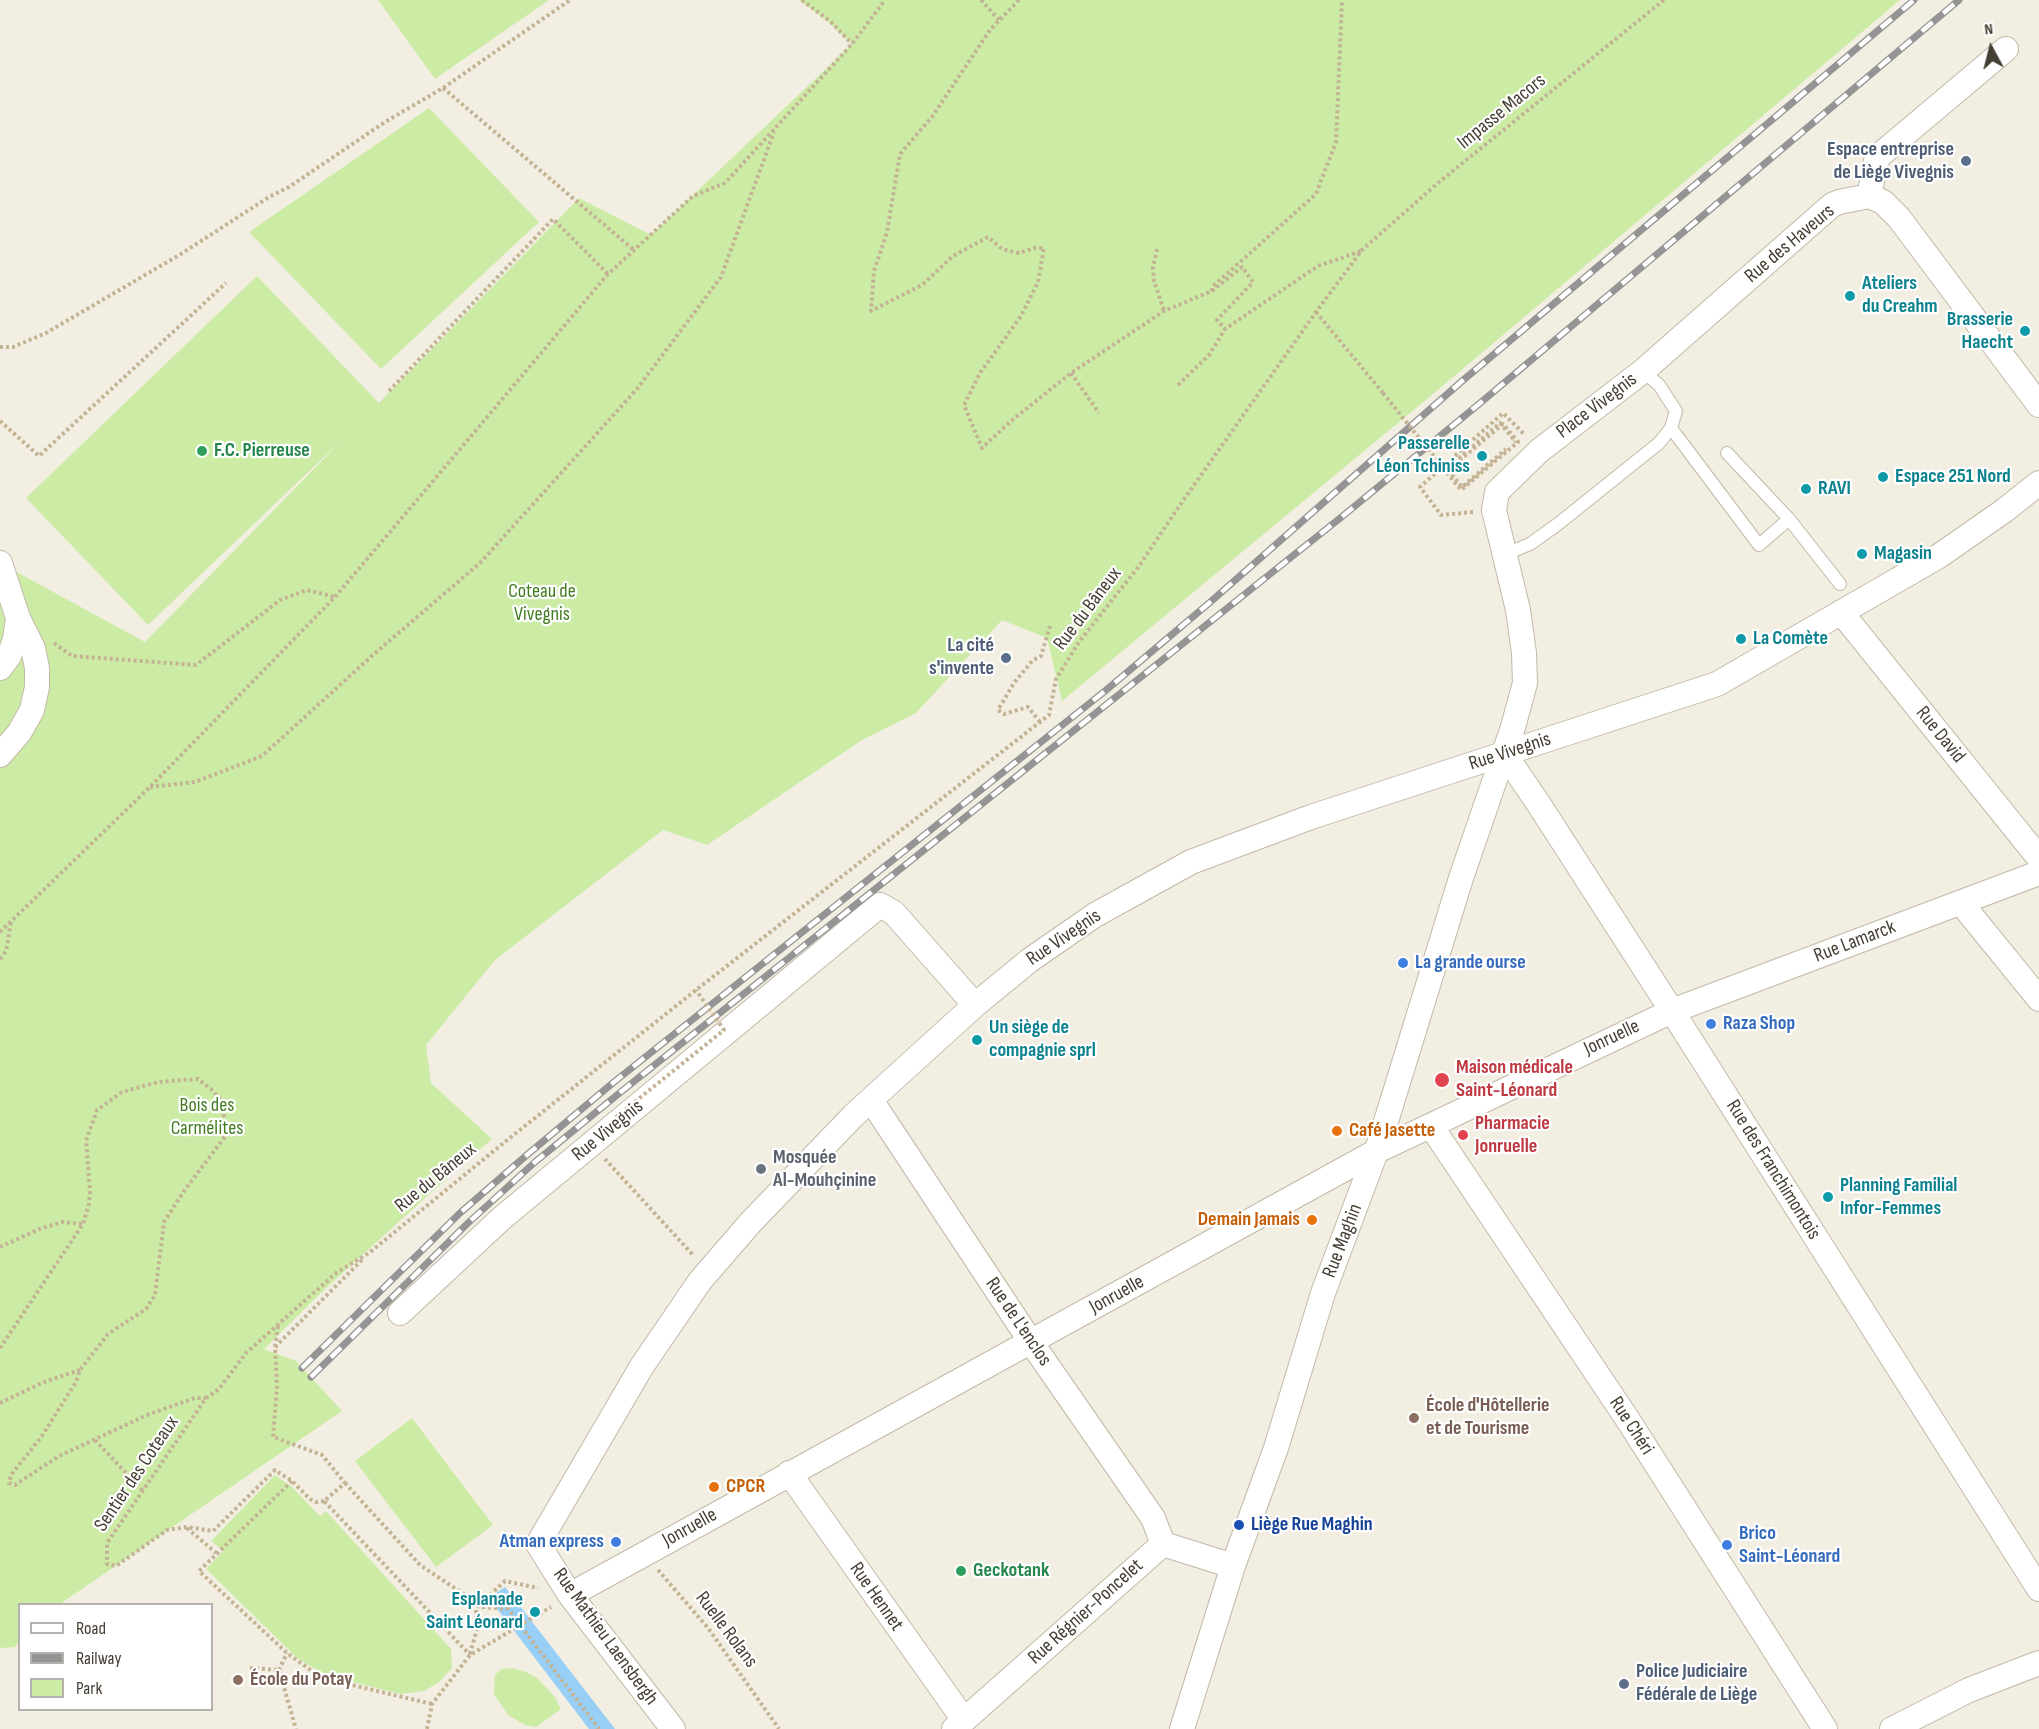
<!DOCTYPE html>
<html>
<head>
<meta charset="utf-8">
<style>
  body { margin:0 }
  #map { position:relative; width:2039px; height:1729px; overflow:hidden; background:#f3eee2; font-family:"Sofia Sans Condensed",sans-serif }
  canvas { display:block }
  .legend { position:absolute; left:18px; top:1603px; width:195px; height:108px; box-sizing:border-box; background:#fff; border:2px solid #b5b2ad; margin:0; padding:8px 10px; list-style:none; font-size:18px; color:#453e32 }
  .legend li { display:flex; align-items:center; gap:12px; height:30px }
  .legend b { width:30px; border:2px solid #b5b2ad }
  .north { position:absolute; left:1961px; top:18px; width:60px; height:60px; -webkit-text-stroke:4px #fff; paint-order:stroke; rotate:353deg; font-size:16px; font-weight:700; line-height:24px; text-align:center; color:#453e32 }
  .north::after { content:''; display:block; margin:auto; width:21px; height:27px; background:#453e32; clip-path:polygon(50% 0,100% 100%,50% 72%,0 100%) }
</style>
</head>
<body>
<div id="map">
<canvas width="2039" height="1729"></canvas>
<ul class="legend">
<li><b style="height:8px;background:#fff"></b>Road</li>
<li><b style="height:8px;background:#949494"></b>Railway</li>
<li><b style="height:16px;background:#cceca6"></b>Park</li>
</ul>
<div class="north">N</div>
</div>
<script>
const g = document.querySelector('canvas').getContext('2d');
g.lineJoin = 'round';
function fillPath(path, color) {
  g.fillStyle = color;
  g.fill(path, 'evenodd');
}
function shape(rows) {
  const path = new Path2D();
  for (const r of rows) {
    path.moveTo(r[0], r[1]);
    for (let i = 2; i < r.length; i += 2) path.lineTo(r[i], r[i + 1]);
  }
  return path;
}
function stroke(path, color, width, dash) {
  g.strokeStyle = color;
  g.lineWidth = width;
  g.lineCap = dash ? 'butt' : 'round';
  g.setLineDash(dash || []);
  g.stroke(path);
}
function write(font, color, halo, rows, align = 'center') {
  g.font = font + ' "Sofia Sans Condensed",sans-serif';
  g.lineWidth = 4.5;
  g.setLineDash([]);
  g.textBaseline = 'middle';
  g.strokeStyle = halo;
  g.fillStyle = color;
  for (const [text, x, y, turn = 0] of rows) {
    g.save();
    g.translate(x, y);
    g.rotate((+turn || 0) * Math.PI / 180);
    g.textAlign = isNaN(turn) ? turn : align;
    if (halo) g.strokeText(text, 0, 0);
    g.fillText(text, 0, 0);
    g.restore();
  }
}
fillPath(shape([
  [378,0,549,0,435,79],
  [799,0,1900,0,1439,389,1062,701,1047,638,1002,620,916,713,862,740,707,845,663,830,495,960,426,1045,431,1083,492,1139,434,1190,326,1288,264,1349,296,1361,342,1411,60,1604,20,1604,19,1642,15,1647,0,1648,0,563,145,642,344,438,148,625,26,498,257,276,379,403,579,198,651,235,852,44,828,22],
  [429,108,539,222,381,369,249,232],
  [412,1418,493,1525,436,1567,355,1461],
  [275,1475,292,1487,320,1516,326,1511,451,1649,452,1668,439,1682,424,1691,401,1694,332,1677,315,1669,296,1657,206,1569,223,1551,211,1541],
  [512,1668,526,1672,537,1678,555,1697,561,1709,536,1727,525,1725,508,1715,494,1694,495,1675,501,1669]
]), '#cceca6');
fillPath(shape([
  [505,1587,530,1619,615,1729,589,1729,489,1598]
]), '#97cff7');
const lane = shape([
  [1671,428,1759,545,1789,519,1840,584],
  [1727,453,1789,519],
  [1503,555,1530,544,1558,524,1659,443,1671,428,1676,411,1659,385,1643,371]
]);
const street = shape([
  [1869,196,1883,202,1899,218,2039,405],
  [1869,196,1876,161,1880,155,2006,49],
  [0,563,18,618,33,648,37,668,37,687,32,710,19,733,0,755],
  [1841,612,2039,858],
  [0,668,9,656,15,639,18,618],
  [1504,753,1538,803,1672,1011,2039,1589],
  [1961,903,2039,999],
  [871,1100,1031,1342,1153,1518,1163,1544],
  [1431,1126,1628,1420,1825,1729],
  [400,1313,502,1218,880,905,894,913,975,1005],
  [789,1473,964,1720],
  [1163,1544,1233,1566],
  [570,1595,1377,1151,1672,1011,2039,873],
  [673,1729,570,1595,538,1544,642,1366,700,1281,751,1222,854,1115,975,1005,1030,960,1095,915,1191,862,1311,817,1717,684,1939,556,2005,510,2039,483],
  [954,1729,1163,1544],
  [1182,1729,1233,1566,1276,1448,1323,1293,1380,1141,1461,878,1513,727,1525,683,1524,653,1518,610,1494,510,1497,492,1539,451,1643,371,1832,205,1839,202,1869,196],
  [1892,1729,1969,1690,2039,1663]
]);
stroke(lane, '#c2b9a7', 14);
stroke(street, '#c2b9a7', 26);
stroke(shape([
  [802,0,831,22,852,44],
  [981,0,999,20],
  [1019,0,990,30,932,117,900,154,887,232,874,271,871,311,922,285,953,256,988,237,1002,249,1019,253,1034,248,1044,248,1038,282,1021,316,980,373,964,405,982,448,1011,421,1071,373,1164,311,1212,291,1242,267,1253,282,1217,320,1225,329,1318,266,1361,251],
  [443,88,634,250],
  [1157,249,1153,268,1154,281,1164,311],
  [1212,291,1212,287,1316,194,1336,142,1342,0],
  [1316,312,1383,393],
  [0,347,13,347,46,333,181,254,269,197,289,187,385,122,443,88,570,0],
  [1071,373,1099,413],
  [1178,385,1209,355,1225,329],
  [389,391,553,219,608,274],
  [0,421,39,456,226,283],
  [1446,463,1449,467,1500,423,1515,441,1514,442],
  [1448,470,1462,487,1506,449],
  [1473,512,1441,515,1420,487,1503,413,1524,434],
  [54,643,72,656,196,665,280,600,307,590,335,597],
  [1040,722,1028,707,1004,714,998,710,1014,683,1033,660,1041,656,1050,626],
  [150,787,195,782,262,756,374,654,480,563,637,389,721,277,774,132],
  [0,932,150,787,335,597,608,274,693,196,725,183,852,44,885,0],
  [0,959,6,951,11,922],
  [605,1159,693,1255],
  [0,1247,42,1228,63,1222,82,1224],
  [278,1326,275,1347,277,1387,273,1437,322,1455,345,1483,324,1501,470,1655],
  [275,1347,363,1259],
  [0,1348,83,1224,89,1204,90,1192,86,1141,97,1110,122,1092,158,1082,198,1079,211,1089,221,1100,227,1134,184,1191,164,1222,155,1295,146,1309,108,1334,80,1370,76,1382,42,1436,11,1475,9,1483,15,1485,59,1456,147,1415,195,1398,206,1398],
  [0,1403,44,1382,80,1370],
  [95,1440,143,1491],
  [292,1481,199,1571,287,1653,316,1674,352,1685,432,1704],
  [324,1501,316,1502,310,1499,292,1481,275,1470,213,1531,187,1527,167,1530,116,1566,107,1564,107,1543,206,1398,219,1389,246,1353,336,1273,369,1253,506,1141,696,990,1049,715,1056,679,1079,642,1139,566,1180,505,1316,312,1362,250,1438,183,1664,0],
  [187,1528,216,1553],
  [658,1570,708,1628,779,1729],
  [470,1654,477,1629,476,1608,505,1581,538,1588],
  [250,1668,279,1670,296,1729],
  [279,1670,287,1653],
  [427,1729,432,1704,470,1655,551,1607]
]), '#c3b394', 4, [3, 3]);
stroke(lane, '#fff', 12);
stroke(street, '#fff', 24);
const rail = shape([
  [302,1368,460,1213,528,1154,614,1082,1105,691,1208,604,1461,382,1914,0],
  [311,1377,468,1223,535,1162,622,1091,1344,515,1479,404,1959,0]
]);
stroke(rail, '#949494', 7);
stroke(rail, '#fff', 4.5, [14]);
stroke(shape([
  [1383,393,1461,490,1518,442,1503,424,1448,470],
  [616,1117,724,1030,696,990],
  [345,1483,420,1565,483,1607,508,1609,599,1729]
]), '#c3b394', 4, [3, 3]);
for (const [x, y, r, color] of [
  [1966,161,6,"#5c6f8a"],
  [1850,296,6,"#0f9aa8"],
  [2025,331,6,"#0f9aa8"],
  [202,451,6,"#2e9e5b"],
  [1482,456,6,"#0f9aa8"],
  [1883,477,6,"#0f9aa8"],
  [1806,489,6,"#0f9aa8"],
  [1862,554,6,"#0f9aa8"],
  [1741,639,6,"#0f9aa8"],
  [1006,658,6,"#5c6f8a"],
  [1403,963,6,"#3f7fe0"],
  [1711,1024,6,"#3f7fe0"],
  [977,1040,6,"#0f9aa8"],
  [1442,1080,8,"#e0444e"],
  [1337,1131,6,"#e8710a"],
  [1463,1135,6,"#e0444e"],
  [761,1169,6,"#6b7280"],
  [1828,1197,6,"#0f9aa8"],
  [1312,1220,6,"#e8710a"],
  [1414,1418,6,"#8d6e63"],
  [714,1487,6,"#e8710a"],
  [1239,1525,6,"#1a4fb4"],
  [616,1542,6,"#3f7fe0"],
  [1727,1545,6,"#3f7fe0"],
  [961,1571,6,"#2e9e5b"],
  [535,1612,6,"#0f9aa8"],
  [238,1680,6,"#8d6e63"],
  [1624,1684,6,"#5c6f8a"]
]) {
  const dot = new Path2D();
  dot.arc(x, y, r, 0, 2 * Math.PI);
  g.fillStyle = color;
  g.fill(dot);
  stroke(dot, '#fff', 2);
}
write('20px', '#453e32', '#fff', [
  ["Impasse Macors",1502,112,-39],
  ["Rue des Haveurs",1790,244,-40],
  ["Place Vivegnis",1597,406,-37],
  ["Rue du Bâneux",1088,609,-53],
  ["Rue David",1940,735,51],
  ["Rue Vivegnis",1510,752,-18],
  ["Rue Vivegnis",1064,938,-34],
  ["Rue Lamarck",1855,942,-21],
  ["Jonruelle",1612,1038,-25],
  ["Rue Vivegnis",608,1131,-39],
  ["Rue des Franchimontois",1773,1170,58],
  ["Rue du Bâneux",436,1178,-39],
  ["Rue Maghin",1343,1241,-69],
  ["Jonruelle",1117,1295,-29],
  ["Rue de L'enclos",1018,1322,56],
  ["Rue Chéri",1631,1426,57],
  ["Sentier des Coteaux",137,1474,-56],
  ["Jonruelle",690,1528,-29],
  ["Rue Hennet",876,1597,55],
  ["Rue Régnier-Poncelet",1086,1612,-42],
  ["Ruelle Rolans",726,1630,53],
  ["Rue Mathieu Laensbergh",605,1637,54]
]);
write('bold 20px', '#4e5e75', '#fff', [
  ["Espace entreprise",1954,150],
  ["de Liège Vivegnis",1954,173],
  ["La cité",994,646],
  ["s'invente",994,669],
  ["Police Judiciaire",1636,1672,"left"],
  ["Fédérale de Liège",1636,1695,"left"]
], 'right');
write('bold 20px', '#0d838f', '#fff', [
  ["Ateliers",1862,284],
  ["du Creahm",1862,307],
  ["Brasserie",2013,320,"right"],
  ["Haecht",2013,343,"right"],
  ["Passerelle",1470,444,"right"],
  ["Léon Tchiniss",1470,467,"right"],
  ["Espace 251 Nord",1895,477],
  ["RAVI",1818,489],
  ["Magasin",1874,554],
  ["La Comète",1753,639],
  ["Un siège de",989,1028],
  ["compagnie sprl",989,1051],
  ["Planning Familial",1840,1186],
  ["Infor-Femmes",1840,1209],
  ["Esplanade",523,1600,"right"],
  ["Saint Léonard",523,1623,"right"]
], 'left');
write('bold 20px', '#27864d', '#fff', [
  ["F.C. Pierreuse",214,451],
  ["Geckotank",973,1571]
], 'left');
write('20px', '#427c20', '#fff', [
  ["Coteau de",542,592],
  ["Vivegnis",542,615],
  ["Bois des",207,1106],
  ["Carmélites",207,1129]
]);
write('bold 20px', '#366cbe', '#fff', [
  ["La grande ourse",1415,963],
  ["Raza Shop",1723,1024],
  ["Brico",1739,1534],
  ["Saint-Léonard",1739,1557],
  ["Atman express",604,1542,"right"]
], 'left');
write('bold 20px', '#be3a42', '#fff', [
  ["Maison médicale",1456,1068],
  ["Saint-Léonard",1456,1091],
  ["Pharmacie",1475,1124],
  ["Jonruelle",1475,1147]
], 'left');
write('bold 20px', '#c56008', '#fff', [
  ["Café Jasette",1349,1131],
  ["Demain Jamais",1300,1220,"right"],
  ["CPCR",726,1487]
], 'left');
write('bold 20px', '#5b616d', '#fff', [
  ["Mosquée",773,1158],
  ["Al-Mouhçinine",773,1181]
], 'left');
write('bold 20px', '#785e54', '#fff', [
  ["École d'Hôtellerie",1426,1406],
  ["et de Tourisme",1426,1429],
  ["École du Potay",250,1680]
], 'left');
write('bold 20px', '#164399', '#fff', [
  ["Liège Rue Maghin",1251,1525]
], 'left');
</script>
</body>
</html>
